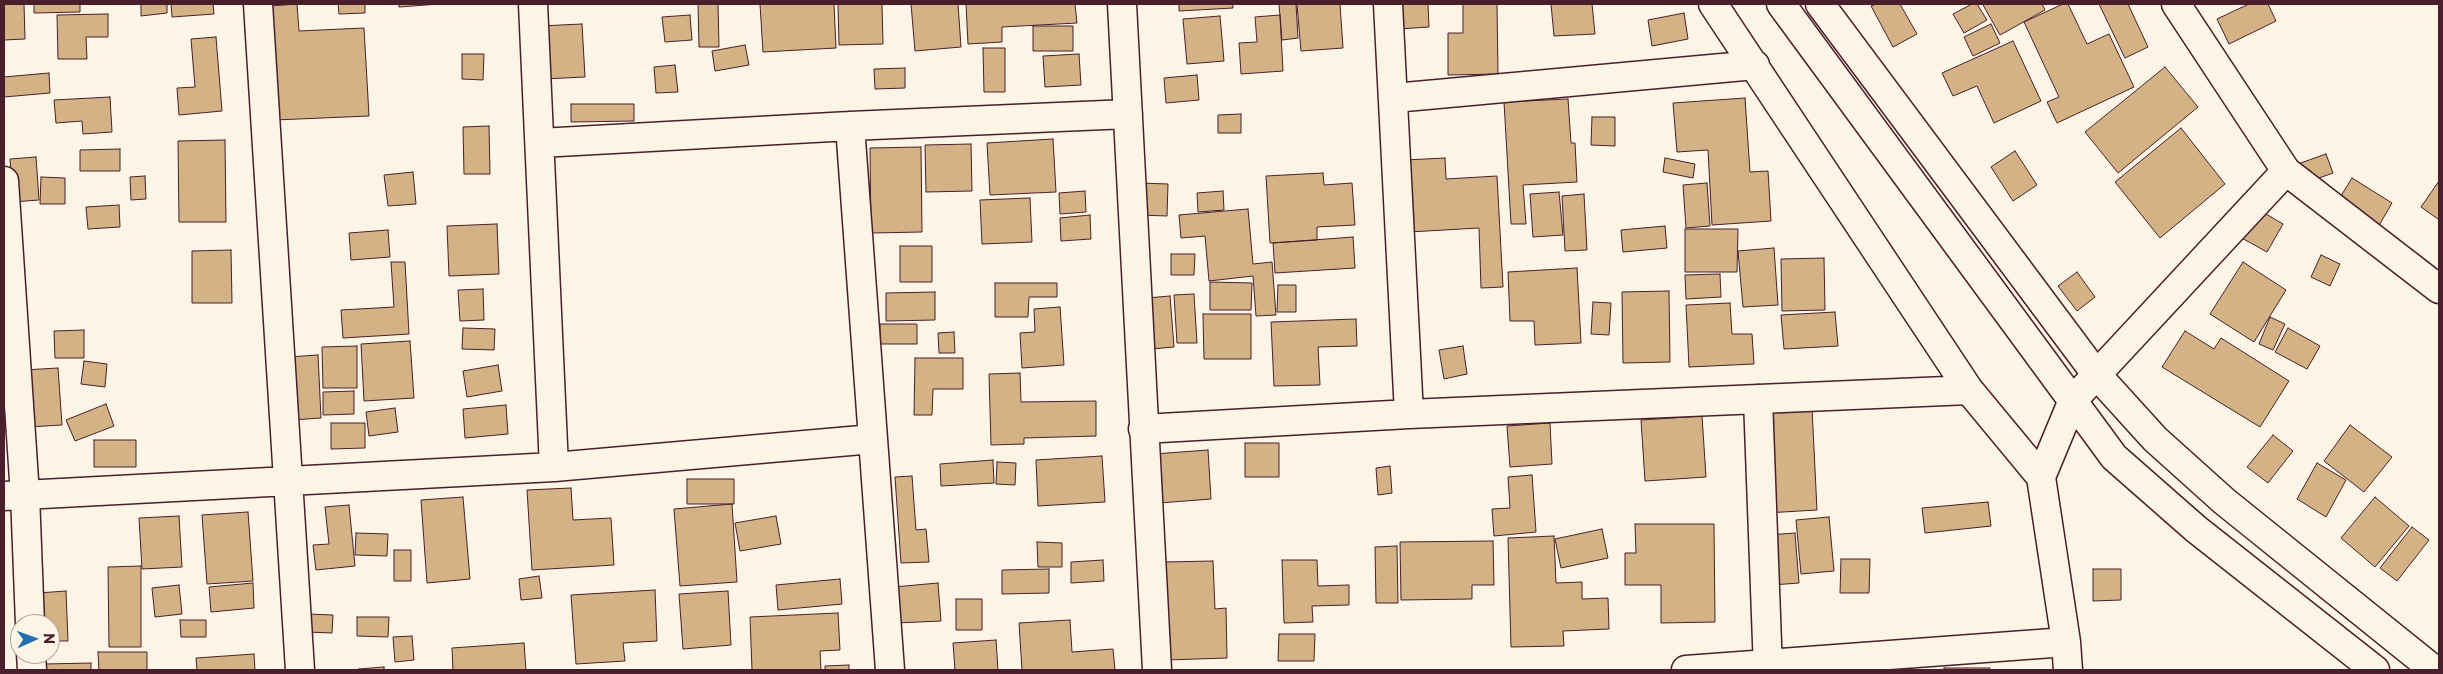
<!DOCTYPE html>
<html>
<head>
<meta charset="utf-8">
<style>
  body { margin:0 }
  #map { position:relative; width:2443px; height:674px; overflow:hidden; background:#fcf5e5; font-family:"Playpen Sans",sans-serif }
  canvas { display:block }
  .frame { position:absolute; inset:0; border:5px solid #4a1f2b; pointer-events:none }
  .north { position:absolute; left:10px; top:614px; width:50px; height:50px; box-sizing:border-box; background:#fcf5e5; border:1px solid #b59f9b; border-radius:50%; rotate:88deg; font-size:14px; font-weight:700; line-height:20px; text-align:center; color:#4a1f2b }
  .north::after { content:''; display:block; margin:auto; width:18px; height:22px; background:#1f6fb2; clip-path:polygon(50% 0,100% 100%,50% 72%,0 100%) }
</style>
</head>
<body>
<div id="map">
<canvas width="2443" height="674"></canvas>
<div class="frame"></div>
<div class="north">N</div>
</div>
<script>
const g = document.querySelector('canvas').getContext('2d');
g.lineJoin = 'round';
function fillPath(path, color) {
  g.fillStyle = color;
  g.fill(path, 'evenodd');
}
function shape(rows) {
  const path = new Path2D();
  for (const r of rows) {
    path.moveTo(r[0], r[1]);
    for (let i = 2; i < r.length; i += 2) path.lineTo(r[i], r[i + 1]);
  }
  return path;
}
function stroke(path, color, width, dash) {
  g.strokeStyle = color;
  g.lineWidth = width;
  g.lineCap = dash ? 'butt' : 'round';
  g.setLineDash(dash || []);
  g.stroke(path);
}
const building = shape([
  [4,4,24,4,25,39,4,40,4,4],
  [34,4,80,4,80,12,34,13,34,4],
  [141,4,167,4,167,13,141,16,141,4],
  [171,4,213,4,214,14,172,17,171,4],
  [297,4,299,31,364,28,369,116,275,120,270,6,297,4],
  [338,4,365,4,365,13,339,14,338,4],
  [399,4,439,4,399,7,399,4],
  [698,4,718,4,719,47,699,47,698,4],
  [760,4,834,4,836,48,763,52,760,4],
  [838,4,882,4,883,44,839,45,838,4],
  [911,4,958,4,961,47,915,51,911,4],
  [966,4,1075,4,1077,23,1002,27,1002,42,968,44,966,4],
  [1179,4,1233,4,1233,8,1179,11,1179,4],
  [1279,4,1296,4,1298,38,1282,40,1279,4],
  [1297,4,1340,4,1343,48,1301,51,1297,4],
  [1396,4,1428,4,1429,27,1398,29,1396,4],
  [1463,4,1497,4,1498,74,1448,75,1448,33,1463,33,1463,4],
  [1551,4,1592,4,1595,34,1554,36,1551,4],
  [1876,4,1900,4,1917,34,1893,47,1871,6,1876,4],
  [1972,4,1977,4,1987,20,1964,33,1953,14,1972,4],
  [1984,4,2042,4,2045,10,2000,35,1983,5,1984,4],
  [2063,4,2068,4,2087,44,2109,34,2134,87,2057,123,2047,102,2059,97,2024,22,2063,4],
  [2099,4,2128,4,2148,47,2125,58,2099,4],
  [2249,4,2268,4,2276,21,2229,44,2217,19,2249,4],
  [1684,13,1688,39,1652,46,1648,20,1684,13],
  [108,14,108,37,86,37,87,59,58,59,57,15,108,14],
  [690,15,692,40,665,42,662,17,690,15],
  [1280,15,1283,71,1241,74,1239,43,1257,42,1255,17,1280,15],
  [1220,16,1224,61,1187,64,1183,19,1220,16],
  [582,24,585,77,543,79,540,26,582,24],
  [1991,24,2000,43,1973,56,1964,37,1991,24],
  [1033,26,1073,26,1073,51,1033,51,1033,26],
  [216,37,222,111,179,115,177,88,195,87,191,39,216,37],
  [2013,41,2041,101,1994,123,1977,86,1953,96,1942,73,2013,41],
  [745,45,749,65,715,71,712,51,745,45],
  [983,48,1005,48,1005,92,984,92,983,48],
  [462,54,484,54,483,80,462,79,462,54],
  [1079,54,1081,85,1045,87,1043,56,1079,54],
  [675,65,678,92,656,93,654,67,675,65],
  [2165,67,2198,107,2118,173,2085,132,2165,67],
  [905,68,905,88,875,89,874,69,905,68],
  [49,73,50,93,4,97,4,77,49,73],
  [1197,75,1199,100,1166,103,1164,78,1197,75],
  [110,97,112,132,83,134,82,121,56,123,54,100,110,97],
  [1745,98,1750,172,1768,171,1771,221,1712,225,1708,150,1677,152,1673,103,1745,98],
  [1568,99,1571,143,1575,143,1577,182,1523,185,1526,224,1511,224,1504,102,1568,99],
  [571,104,634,104,634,121,571,122,571,104],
  [1241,114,1241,133,1218,133,1218,115,1241,114],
  [1592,117,1615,117,1615,146,1591,145,1592,117],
  [489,126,490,174,464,174,463,127,489,126],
  [2181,128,2225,184,2160,238,2115,182,2181,128],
  [1053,139,1056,192,990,195,987,143,1053,139],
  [225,140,226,222,179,222,178,141,225,140],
  [971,144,972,191,926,192,925,145,971,144],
  [921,147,922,232,871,233,870,148,921,147],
  [120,149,120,171,80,171,80,150,120,149],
  [2015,151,2037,185,2013,201,1991,167,2015,151],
  [2326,154,2333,173,2305,183,2298,164,2326,154],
  [36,157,39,200,13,202,10,159,36,157],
  [1445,158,1446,179,1497,176,1503,287,1481,288,1479,228,1409,232,1405,160,1445,158],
  [1665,158,1695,164,1693,178,1663,172,1665,158],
  [413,172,416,204,388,206,384,175,413,172],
  [1323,173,1324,185,1352,183,1355,225,1317,227,1317,240,1270,243,1266,176,1323,173],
  [145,176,146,199,131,200,130,177,145,176],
  [41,177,65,178,65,204,40,204,41,177],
  [2352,178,2392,203,2377,229,2336,204,2352,178],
  [2439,181,2439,218,2438,219,2421,207,2439,181],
  [1140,183,1168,184,1167,216,1139,215,1140,183],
  [1707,183,1710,226,1686,228,1683,185,1707,183],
  [1085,191,1086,212,1060,214,1059,193,1085,191],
  [1223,191,1224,210,1198,212,1197,193,1223,191],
  [1559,192,1563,235,1533,237,1530,194,1559,192],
  [1584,194,1587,250,1565,251,1562,196,1584,194],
  [1030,198,1032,242,982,244,980,200,1030,198],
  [119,205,120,227,88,229,86,207,119,205],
  [2254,207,2283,224,2267,252,2238,236,2254,207],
  [1248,209,1253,264,1272,262,1276,315,1256,316,1253,276,1209,281,1205,236,1181,238,1179,215,1248,209],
  [1090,215,1091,239,1061,241,1060,218,1090,215],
  [497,224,499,274,449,276,447,226,497,224],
  [1665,226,1667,248,1623,252,1621,230,1665,226],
  [1685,229,1738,229,1737,272,1685,272,1685,229],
  [388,230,390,257,351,260,349,233,388,230],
  [1353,237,1355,268,1275,273,1273,243,1353,237],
  [900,246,932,246,932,282,900,282,900,246],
  [1774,248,1778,305,1743,307,1738,251,1774,248],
  [231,250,232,303,192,303,192,251,231,250],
  [1171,254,1195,254,1194,275,1171,275,1171,254],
  [2321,255,2340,264,2330,286,2311,277,2321,255],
  [1824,258,1825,310,1782,311,1781,259,1824,258],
  [391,262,405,262,409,334,343,338,341,310,394,307,391,262],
  [2243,262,2286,290,2254,342,2210,314,2243,262],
  [1577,268,1581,343,1535,345,1534,321,1510,321,1508,272,1577,268],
  [2077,272,2095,297,2077,311,2058,286,2077,272],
  [1720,274,1721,297,1686,299,1685,275,1720,274],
  [1210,282,1252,283,1251,310,1210,310,1210,282],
  [995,283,1057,283,1057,297,1029,297,1028,317,995,317,995,283],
  [1278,285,1296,285,1296,312,1277,312,1278,285],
  [483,289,484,320,460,321,458,290,483,289],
  [1669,291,1670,362,1623,363,1622,292,1669,291],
  [935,292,935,320,886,321,886,293,935,292],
  [1194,294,1197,343,1177,343,1174,295,1194,294],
  [1170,296,1174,347,1151,349,1147,298,1170,296],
  [1593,302,1611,303,1609,335,1591,334,1593,302],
  [1730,303,1732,334,1752,334,1754,364,1689,367,1686,305,1730,303],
  [1060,307,1064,365,1022,368,1020,333,1035,332,1034,309,1060,307],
  [1835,312,1838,346,1784,349,1781,315,1835,312],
  [1203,314,1251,314,1251,359,1204,359,1203,314],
  [2270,317,2285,324,2273,350,2259,344,2270,317],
  [1356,319,1357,346,1318,347,1320,385,1274,386,1271,322,1356,319],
  [880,324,917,324,917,344,880,344,880,324],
  [463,328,495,329,494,350,462,349,463,328],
  [2288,328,2320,346,2307,369,2275,352,2288,328],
  [84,330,84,358,55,358,54,331,84,330],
  [2185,331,2214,349,2221,338,2289,381,2260,427,2162,367,2185,331],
  [954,332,955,353,939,353,938,333,954,332],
  [410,341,414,398,364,401,361,344,410,341],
  [357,346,357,388,323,388,322,347,357,346],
  [1463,346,1467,374,1444,379,1439,350,1463,346],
  [318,355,321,418,292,420,288,357,318,355],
  [915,358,963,358,963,389,933,389,932,415,914,415,915,358],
  [84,361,107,364,105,387,81,384,84,361],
  [498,365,502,391,467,397,463,371,498,365],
  [58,368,62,425,28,427,24,370,58,368],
  [1020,373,1021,402,1096,401,1096,436,1024,438,1024,444,991,445,989,374,1020,373],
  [354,391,354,414,323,415,323,392,354,391],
  [106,404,114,426,75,441,66,420,106,404],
  [506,405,508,434,465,438,463,409,506,405],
  [395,408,398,432,369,436,366,412,395,408],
  [1812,408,1817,510,1766,513,1761,410,1812,408],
  [1702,416,1706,477,1645,481,1641,420,1702,416],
  [331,423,365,423,365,448,331,449,331,423],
  [1550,423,1552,464,1510,467,1507,426,1550,423],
  [2350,425,2392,457,2364,492,2324,461,2350,425],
  [2273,435,2293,451,2268,483,2247,467,2273,435],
  [94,440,136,440,136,467,94,467,94,440],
  [1245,443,1279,443,1279,477,1245,477,1245,443],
  [1208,450,1211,499,1159,503,1154,454,1208,450],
  [1102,456,1105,502,1038,506,1036,460,1102,456],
  [993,460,994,483,941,486,940,464,993,460],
  [997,462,1016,463,1015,485,996,484,997,462],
  [2317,463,2346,480,2326,517,2297,499,2317,463],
  [1390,466,1392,493,1378,495,1376,468,1390,466],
  [1532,475,1536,532,1494,536,1492,509,1510,508,1508,477,1532,475],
  [912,476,916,530,926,529,929,562,901,563,895,477,912,476],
  [687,479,734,479,734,504,687,504,687,479],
  [571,488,573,520,611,518,614,565,532,570,527,490,571,488],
  [463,497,470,579,427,583,421,500,463,497],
  [2375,497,2409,526,2375,567,2341,538,2375,497],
  [1988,502,1991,526,1925,533,1922,508,1988,502],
  [732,504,737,582,680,586,674,509,732,504],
  [349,505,355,566,316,570,313,545,329,544,325,507,349,505],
  [248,512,253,581,207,584,202,515,248,512],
  [179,516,182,567,142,569,139,518,179,516],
  [776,516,781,544,740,551,735,523,776,516],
  [1829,517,1834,571,1801,574,1796,520,1829,517],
  [1635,524,1714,524,1715,622,1661,623,1661,585,1625,585,1625,553,1636,553,1635,524],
  [2412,527,2429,540,2397,581,2380,568,2412,527],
  [1602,529,1608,558,1561,568,1555,539,1602,529],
  [356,533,388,534,387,556,355,555,356,533],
  [1795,533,1799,583,1772,585,1768,535,1795,533],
  [1554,536,1556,583,1582,582,1582,599,1608,598,1609,629,1563,631,1564,646,1511,647,1508,538,1554,536],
  [1493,541,1494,585,1472,585,1472,599,1401,600,1400,542,1493,541],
  [1037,542,1062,543,1062,567,1038,567,1037,542],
  [1397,546,1398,603,1376,603,1375,547,1397,546],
  [394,550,411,550,411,581,394,581,394,550],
  [1841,559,1870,559,1869,593,1840,593,1841,559],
  [1103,560,1104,581,1071,583,1071,562,1103,560],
  [1282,560,1317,560,1318,586,1349,585,1349,605,1312,606,1313,622,1284,623,1282,560],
  [1213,561,1215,609,1226,608,1227,658,1167,660,1164,562,1213,561],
  [141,566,141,647,109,647,108,567,141,566],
  [1049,569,1049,593,1002,594,1002,570,1049,569],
  [2093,569,2121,569,2121,600,2093,601,2093,569],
  [539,576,542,598,521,600,519,579,539,576],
  [840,579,842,604,778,610,776,585,840,579],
  [253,583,254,608,211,612,209,587,253,583],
  [938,583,941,621,896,623,894,587,938,583],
  [179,585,182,614,155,617,152,588,179,585],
  [655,590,657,641,623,643,625,661,576,664,571,595,655,590],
  [66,591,68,641,50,641,50,624,40,624,38,593,66,591],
  [728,591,731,645,683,649,679,594,728,591],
  [956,599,982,599,982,630,956,630,956,599],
  [838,613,840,650,820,651,821,670,752,670,750,617,838,613],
  [308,614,333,615,332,633,307,632,308,614],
  [357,617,389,617,388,637,357,636,357,617],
  [180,620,206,620,206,637,181,637,180,620],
  [1070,620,1072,652,1113,649,1115,670,1022,670,1019,623,1070,620],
  [1279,634,1315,634,1314,661,1278,661,1279,634],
  [412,636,414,660,395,662,393,637,412,636],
  [996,640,998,670,955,670,953,643,996,640],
  [524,643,526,670,453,670,452,648,524,643],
  [98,652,147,652,147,670,99,670,98,652],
  [254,654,255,670,197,670,196,658,254,654],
  [91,663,91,670,45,670,44,664,91,663],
  [849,665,849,670,825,670,825,666,849,665],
  [384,667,384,670,358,670,358,669,384,667],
  [1944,668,1990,668,1990,670,1944,670,1944,668]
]);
fillPath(building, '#d3b286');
stroke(building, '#4a1f2b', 1);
const minor = shape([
  [258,4,300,670],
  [533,4,554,467],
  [1122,4,1157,670],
  [1388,4,1409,414],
  [1713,4,1969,390],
  [2176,4,2286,171,2439,289],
  [1394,98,1755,65],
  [850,126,890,670],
  [540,143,850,126,1128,114],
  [4,181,25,495,30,624],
  [1758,399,1768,670],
  [1143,429,1409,414,1969,390,2041,477],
  [4,496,554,467,873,439],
  [31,654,32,670],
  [1686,670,2066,642],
  [2068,670,2066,642,2041,477,2073,400,2286,171]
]);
const tertiary = shape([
  [1781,4,2114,457,2196,529,2375,670],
  [1820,4,2096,374,2155,439,2224,501,2434,670]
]);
stroke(minor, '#4a1f2b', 31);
stroke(tertiary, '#4a1f2b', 31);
stroke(minor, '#fcf5e5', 28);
stroke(tertiary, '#fcf5e5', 28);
</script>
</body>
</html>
